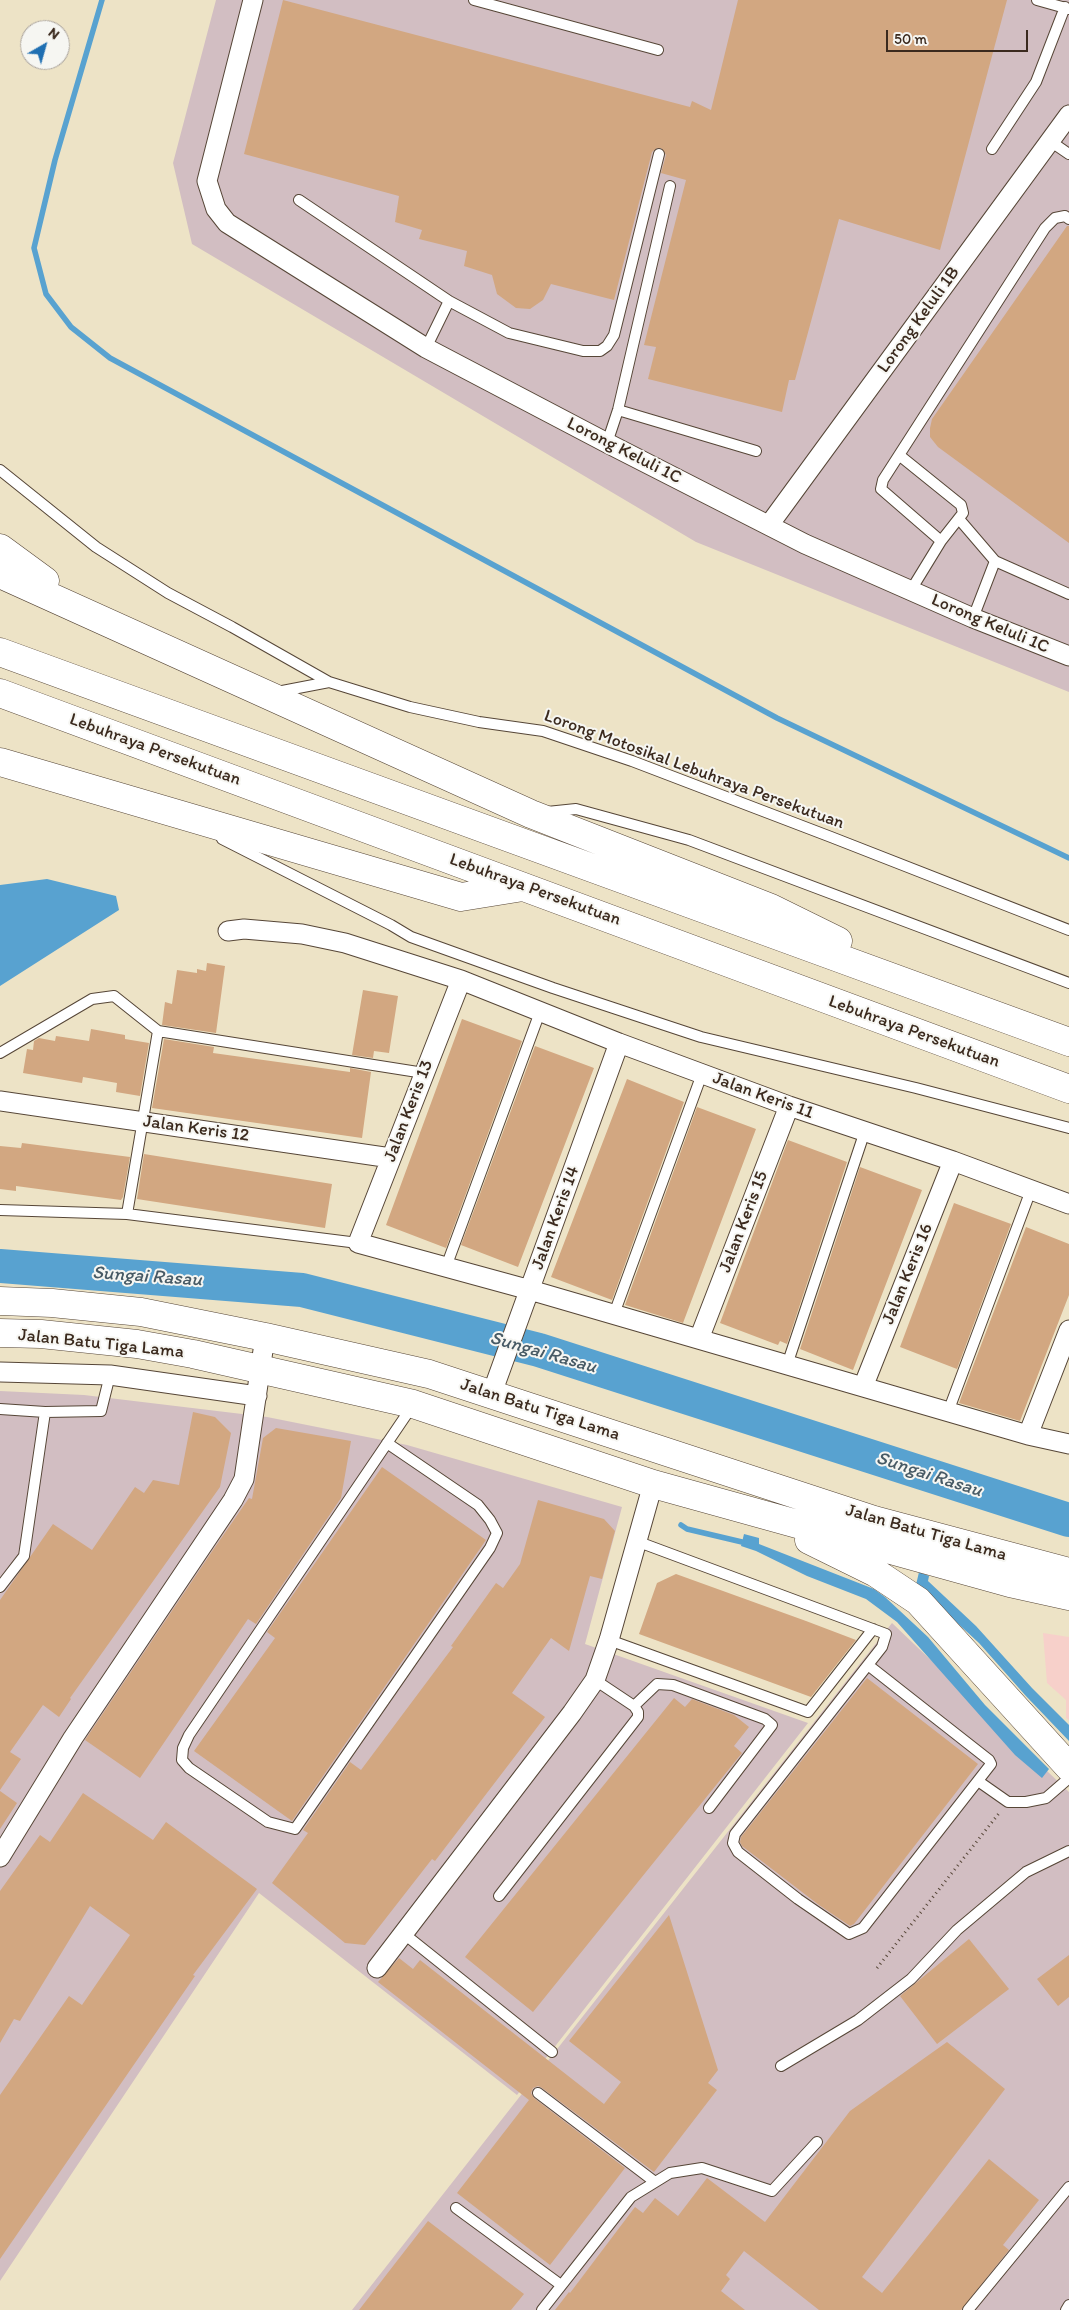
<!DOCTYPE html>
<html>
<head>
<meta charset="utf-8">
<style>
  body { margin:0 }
  #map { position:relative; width:1069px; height:2310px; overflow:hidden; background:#ede3c6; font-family:Itim,sans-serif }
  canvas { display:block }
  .north { position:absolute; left:20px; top:20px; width:50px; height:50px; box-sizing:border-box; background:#f6f6f2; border:1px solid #aba49d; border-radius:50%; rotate:38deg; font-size:14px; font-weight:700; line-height:20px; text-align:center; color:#3b2a1e }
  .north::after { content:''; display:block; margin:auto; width:18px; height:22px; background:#1f6fb2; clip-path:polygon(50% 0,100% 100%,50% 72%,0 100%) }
  .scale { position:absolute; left:886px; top:30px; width:142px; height:22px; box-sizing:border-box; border:2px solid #3b2a1e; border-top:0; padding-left:6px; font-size:15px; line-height:18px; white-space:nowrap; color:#3b2a1e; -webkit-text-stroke:4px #f6f6f2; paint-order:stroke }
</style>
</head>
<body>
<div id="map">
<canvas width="1069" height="2310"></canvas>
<div class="north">N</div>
<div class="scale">50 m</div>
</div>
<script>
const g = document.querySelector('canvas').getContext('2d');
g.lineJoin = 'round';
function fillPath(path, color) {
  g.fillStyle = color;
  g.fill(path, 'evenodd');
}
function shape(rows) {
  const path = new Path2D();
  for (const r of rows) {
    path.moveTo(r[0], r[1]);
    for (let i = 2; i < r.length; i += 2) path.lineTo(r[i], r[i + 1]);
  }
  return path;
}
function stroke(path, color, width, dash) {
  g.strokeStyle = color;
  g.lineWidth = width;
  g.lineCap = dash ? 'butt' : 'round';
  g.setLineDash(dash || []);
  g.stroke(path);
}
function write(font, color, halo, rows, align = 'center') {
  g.font = font + ' Itim,sans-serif';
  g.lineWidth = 4;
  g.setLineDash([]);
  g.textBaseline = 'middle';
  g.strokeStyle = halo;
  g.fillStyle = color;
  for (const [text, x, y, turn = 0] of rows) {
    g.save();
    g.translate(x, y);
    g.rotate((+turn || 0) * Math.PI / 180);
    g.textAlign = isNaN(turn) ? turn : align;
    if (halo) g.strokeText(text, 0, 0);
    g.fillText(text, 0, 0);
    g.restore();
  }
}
fillPath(shape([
  [1043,1633,1069,1637,1069,1720,1066,1718,1066,1700,1047,1683]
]), '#f7d0ca');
fillPath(shape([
  [216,0,1069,0,1069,692,696,542,192,244,173,163],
  [0,1391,84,1395,267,1417,407,1445,622,1507,585,1644,808,1723,517,2095,259,1893,0,2281],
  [892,1623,1069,1792,1069,2310,352,2310]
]), '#d2bec2');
fillPath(shape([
  [47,879,116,896,119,910,0,986,0,885],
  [744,1534,759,1538,759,1544,874,1589,885,1597,928,1637,985,1705,1049,1769,1042,1778,1015,1755,897,1622,866,1599,807,1576,756,1551,741,1546],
  [919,1572,929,1576,928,1581,976,1626,1032,1688,1069,1725,1069,1741,1025,1695,979,1643,916,1585]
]), '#58a2d0');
stroke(shape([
  [102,0,55,160,34,248,46,294,71,327,110,358,777,718,1069,858],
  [681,1525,687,1529,742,1542]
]), '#58a2d0', 5.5);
stroke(shape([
  [0,1266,302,1290,539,1350,1069,1520]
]), '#58a2d0', 34);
fillPath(shape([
  [283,0,690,107,692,101,711,110,738,0,1007,0,940,250,839,219,795,380,789,380,782,412,648,379,656,347,644,345,686,180,661,173,666,155,661,148,657,148,652,152,614,300,551,284,543,300,530,309,516,308,497,294,492,275,464,266,467,251,419,239,422,230,395,222,399,196,244,154],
  [1067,226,1069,226,1069,543,938,447,930,437,930,428,932,419],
  [207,963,225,966,216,1033,162,1025,165,1002,172,1004,177,970,197,973,197,969,206,971],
  [363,990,398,996,389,1053,374,1051,373,1058,352,1055],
  [462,1019,522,1041,446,1248,386,1225],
  [91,1029,125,1035,125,1039,149,1043,140,1096,116,1092,117,1083,83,1077,82,1083,23,1073,27,1049,33,1050,34,1041,39,1038,55,1041,56,1036,89,1041],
  [164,1039,214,1047,213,1053,350,1072,350,1068,371,1072,362,1138,152,1108],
  [535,1046,594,1068,518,1267,461,1245],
  [627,1079,684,1102,612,1300,551,1277],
  [697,1107,756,1129,683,1323,625,1305],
  [788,1140,847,1162,787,1344,780,1341,778,1345,720,1323],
  [22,1143,130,1157,123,1197,121,1200,16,1186,16,1191,0,1189,0,1146,21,1148],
  [144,1154,332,1184,325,1228,137,1199],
  [860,1167,922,1190,853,1370,800,1349],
  [954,1203,1011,1224,957,1369,900,1347],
  [1026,1227,1069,1244,1069,1295,1020,1421,959,1403],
  [193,1412,215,1417,231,1433,220,1487,70,1698,71,1699,59,1717,43,1705,10,1752,21,1759,0,1790,0,1600,53,1524,92,1550,135,1487,144,1493,153,1480,179,1485],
  [276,1428,351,1441,341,1498,256,1624,248,1619,140,1778,85,1740,213,1550,249,1498,252,1499,263,1438],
  [382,1467,486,1540,292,1821,194,1751,275,1638,267,1632],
  [538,1500,604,1519,615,1531,602,1579,590,1576,569,1651,551,1638,512,1693,545,1717,435,1861,432,1859,365,1945,345,1943,272,1883,308,1833,303,1830,350,1762,361,1770,453,1647,451,1646,496,1583,503,1588,520,1564],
  [676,1574,806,1621,856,1640,811,1697,639,1634,657,1583],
  [867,1678,978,1764,854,1924,850,1926,819,1905,742,1846,740,1842,741,1837],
  [674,1698,685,1707,692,1699,734,1715,749,1727,734,1746,742,1753,533,2012,465,1957],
  [0,1791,17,1803,0,1829],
  [83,1793,153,1840,166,1822,257,1889,193,1975,195,1976,0,2259,0,2095,69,1996,82,2005,130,1935,90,1906,20,2021,14,2019,0,2043,0,1891,40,1835,50,1842],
  [669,1915,718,2070,708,2083,717,2090,654,2172,542,2088,538,2086,533,2088,531,2093,534,2098,625,2168,550,2265,457,2193,529,2100,378,1982,399,1958,413,1969,420,1960,604,2104,621,2082,569,2041],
  [969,1939,1009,1989,937,2044,900,1996],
  [1069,1955,1069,1997,1058,2006,1037,1979],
  [947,2042,1005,2089,862,2277,882,2293,989,2159,1039,2200,1003,2245,1009,2250,961,2310,819,2310,744,2251,726,2275,730,2279,721,2291,745,2310,555,2310,569,2292,570,2293,635,2207,643,2213,655,2198,678,2216,707,2178,765,2222,850,2111],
  [428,2221,524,2294,511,2310,359,2310]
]), '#d2a781');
const service = shape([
  [474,0,658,50],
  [1037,0,1069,9],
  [1050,141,1069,154],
  [992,149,1036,82,1065,7],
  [299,200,449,301,509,333,583,351,600,351,607,346,614,335,659,154],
  [426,348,449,301],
  [618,410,756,451],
  [607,443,618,410,670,186],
  [899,455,961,505,963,513,941,541,911,590],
  [0,470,96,547,168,593,232,627,329,682,410,707,479,722,543,731,632,761,831,837,1069,930],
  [959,519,995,561,1069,594],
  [941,541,881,489,883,480,1045,228,1055,218,1065,216,1069,219],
  [973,618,995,561],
  [277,692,329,682],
  [547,812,576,809,689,840,1069,983],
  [222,839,391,925,411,937,553,988,701,1037,916,1088,1069,1128],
  [0,1053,92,999,114,996,158,1031,424,1073],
  [0,1210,127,1214,358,1243],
  [127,1214,158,1031],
  [446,1267,540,1012],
  [614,1314,702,1074],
  [787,1365,865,1131],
  [0,1409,45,1412,101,1411,110,1375],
  [948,1412,1031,1190],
  [387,1443,478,1505,490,1520,497,1533,490,1548,295,1829,268,1822,189,1768,182,1760,183,1748,189,1735,413,1405],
  [636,1541,886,1634,882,1647,735,1834,733,1843,738,1852,798,1899,849,1934,863,1928,991,1764,989,1760,868,1665],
  [0,1587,24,1556,45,1412],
  [609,1640,808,1712,873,1629],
  [634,1706,657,1684,673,1685,765,1719,772,1725,709,1808],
  [978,1781,1008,1802,1026,1802,1046,1798,1069,1778],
  [499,1896,638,1717,638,1712,634,1706,595,1680],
  [403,1933,552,2052],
  [781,2066,858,2020,911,1979,957,1930,1026,1872,1069,1851],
  [538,2093,655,2182],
  [456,2208,561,2285],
  [542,2310,631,2197,670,2173,702,2168,772,2191,817,2142],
  [968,2310,1069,2187],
  [1066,2310,1069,2305]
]);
const minor = shape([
  [253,0,207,181,216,209,227,223,426,348,607,443,805,544,973,618,1069,656],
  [769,525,1069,115],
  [228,931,244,929,302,934,345,943,461,980,619,1043,789,1106,953,1161,1069,1204],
  [461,980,358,1243,530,1290,1028,1435,1069,1444],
  [0,1101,391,1158],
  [699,1339,789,1106],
  [0,1372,110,1375,257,1396],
  [863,1387,953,1161],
  [492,1393,619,1043],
  [1028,1435,1069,1330],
  [0,1857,73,1738,233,1500,244,1479,265,1337],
  [377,1968,572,1713,595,1680,609,1640,653,1484]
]);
const primary = shape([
  [0,1301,52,1303,141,1312,265,1337,429,1374,874,1520,1069,1572],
  [0,1333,41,1334,137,1344,193,1354,413,1404,653,1484,1010,1583,1069,1596],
  [809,1540,876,1573,918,1601,1069,1767]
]);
const trunk = shape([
  [0,548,45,581],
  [0,574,531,814,771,908,838,941],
  [0,652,1069,1042],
  [0,693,1069,1089],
  [0,762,461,897,523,887]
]);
stroke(service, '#564637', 12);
stroke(minor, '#564637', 21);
stroke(primary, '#564637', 29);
stroke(trunk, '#564637', 29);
stroke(shape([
  [877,1968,1000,1812]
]), '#564637', 3, [1, 4]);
stroke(service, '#fff', 10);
stroke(minor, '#fff', 19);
stroke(primary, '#fff', 28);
stroke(trunk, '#fff', 28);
write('18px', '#3b2a1e', '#f6f6f2', [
  ["Lorong Keluli 1B",919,320,-54],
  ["Lorong Keluli 1C",624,451,27],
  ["Lorong Keluli 1C",990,624,23],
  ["Lebuhraya Persekutuan",155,750,20],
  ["Lorong Motosikal Lebuhraya Persekutuan",694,770,20],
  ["Lebuhraya Persekutuan",535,890,20],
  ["Lebuhraya Persekutuan",914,1032,20],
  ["Jalan Keris 11",763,1096,20],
  ["Jalan Keris 13",409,1111,-69],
  ["Jalan Keris 12",196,1129,8],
  ["Jalan Keris 14",556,1218,-70],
  ["Jalan Keris 15",744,1222,-69],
  ["Jalan Keris 16",908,1274,-68],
  ["Jalan Batu Tiga Lama",101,1344,6],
  ["Jalan Batu Tiga Lama",540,1410,18],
  ["Jalan Batu Tiga Lama",926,1533,16]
]);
write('italic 19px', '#475a65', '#f6f6f2', [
  ["Sungai Rasau",147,1277,4],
  ["Sungai Rasau",543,1353,16],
  ["Sungai Rasau",929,1475,18]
]);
</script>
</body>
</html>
